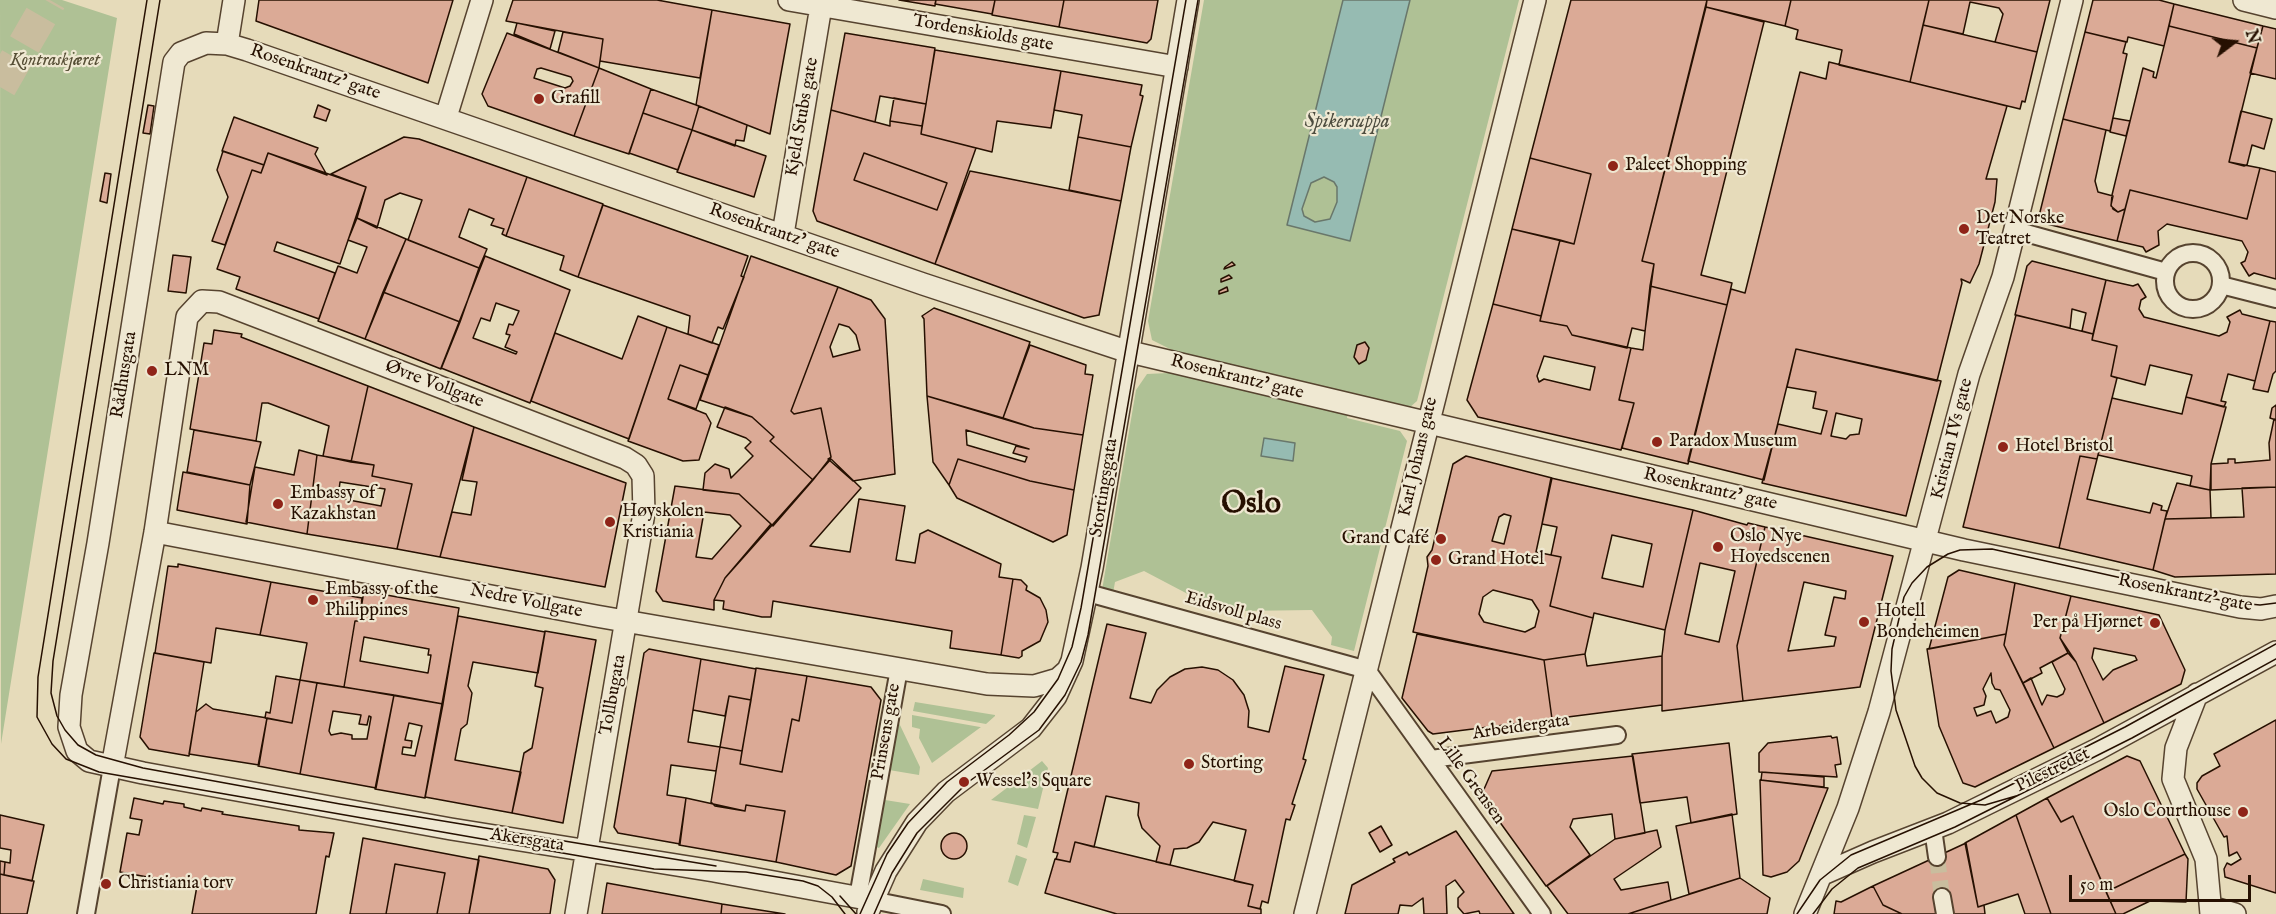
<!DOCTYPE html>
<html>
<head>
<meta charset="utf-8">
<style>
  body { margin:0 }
  #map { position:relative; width:2276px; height:914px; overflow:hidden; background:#e6dbba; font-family:"IM FELL English",serif }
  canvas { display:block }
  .north { position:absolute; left:2204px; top:12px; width:60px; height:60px; -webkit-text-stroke:4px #efe8d2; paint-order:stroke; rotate:74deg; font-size:16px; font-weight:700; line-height:24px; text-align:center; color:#261001 }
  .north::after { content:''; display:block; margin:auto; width:21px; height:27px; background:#261001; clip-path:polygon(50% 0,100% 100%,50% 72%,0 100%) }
  .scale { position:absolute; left:2069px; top:875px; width:182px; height:27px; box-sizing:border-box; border:3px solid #261001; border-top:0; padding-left:8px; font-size:18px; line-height:21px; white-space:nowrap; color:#261001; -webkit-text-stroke:4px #efe8d2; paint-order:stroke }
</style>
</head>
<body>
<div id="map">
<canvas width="2276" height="914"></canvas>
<div class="north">N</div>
<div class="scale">50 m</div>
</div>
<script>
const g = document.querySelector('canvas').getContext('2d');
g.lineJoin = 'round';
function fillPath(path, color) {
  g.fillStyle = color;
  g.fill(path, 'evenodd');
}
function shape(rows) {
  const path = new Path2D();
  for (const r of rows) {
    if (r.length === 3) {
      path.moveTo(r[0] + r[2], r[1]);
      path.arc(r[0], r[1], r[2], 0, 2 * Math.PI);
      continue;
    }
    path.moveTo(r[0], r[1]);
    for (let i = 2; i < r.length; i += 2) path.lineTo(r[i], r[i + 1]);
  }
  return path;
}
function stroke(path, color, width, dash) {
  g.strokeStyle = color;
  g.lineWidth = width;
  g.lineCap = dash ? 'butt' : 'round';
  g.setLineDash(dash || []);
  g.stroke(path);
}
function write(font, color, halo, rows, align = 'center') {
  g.font = font + ' "IM FELL English",serif';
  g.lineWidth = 4.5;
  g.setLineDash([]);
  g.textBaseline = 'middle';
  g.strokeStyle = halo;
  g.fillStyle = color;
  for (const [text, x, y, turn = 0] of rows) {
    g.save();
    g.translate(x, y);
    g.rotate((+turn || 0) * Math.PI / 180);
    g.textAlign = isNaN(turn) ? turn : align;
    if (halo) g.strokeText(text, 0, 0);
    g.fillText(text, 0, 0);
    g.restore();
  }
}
fillPath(shape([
  [0,0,62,0,117,18,1,744],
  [1204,0,1519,0,1417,401,1409,408,1352,395,1347,418,1400,431,1407,441,1354,651,1331,645,1332,637,1312,610,1240,611,1203,602,1144,571,1115,582,1112,599,1101,596,1136,390,1147,374,1168,373,1172,350,1152,340,1148,321],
  [915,702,995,715,995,716,986,724,913,711],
  [912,715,980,727,981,727,932,763,919,738,920,729,912,727],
  [899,723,920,767,919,775,889,770],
  [1042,761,1048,768,1038,809,991,800],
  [885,800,910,804,879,848,876,847],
  [1024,815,1036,817,1027,848,1017,844],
  [1016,855,1027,859,1018,886,1008,882],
  [923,879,964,888,963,898,920,890]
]), '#afc195');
const water = shape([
  [1343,0,1410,0,1350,241,1287,225,1343,0],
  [1324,177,1334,182,1337,187,1337,202,1330,219,1315,222,1304,216,1302,209,1311,183,1324,177],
  [1264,438,1295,443,1293,461,1261,456,1264,438]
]);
fillPath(water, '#96bbb2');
stroke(water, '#69776b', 1.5);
const building = shape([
  [259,0,453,0,428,83,256,21,259,0],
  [513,0,657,0,712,10,700,78,600,61,603,39,506,21,513,0],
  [899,0,936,0,935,6,899,0],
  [936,0,995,0,992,14,935,4,936,0],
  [995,0,1064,0,1059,27,992,15,995,0],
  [1064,0,1158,0,1151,39,1147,43,1059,27,1064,0],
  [1571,0,1707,0,1642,261,1654,264,1645,331,1632,328,1627,348,1572,335,1567,326,1540,321,1560,240,1574,244,1591,174,1530,158,1571,0],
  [1707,0,1791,0,1785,26,1706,7,1707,0],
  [1791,0,1929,0,1910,82,1839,65,1842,50,1796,39,1798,30,1785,26,1791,0],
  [1929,0,2050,0,2037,52,1995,42,2003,14,1999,8,1970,2,1963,34,1923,25,1929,0],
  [2093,0,2159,0,2174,4,2164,46,2128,37,2127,42,2085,32,2093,0],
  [2174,4,2263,26,2257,48,2169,26,2174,4],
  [1706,7,1764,22,1701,275,1732,283,1727,305,1650,286,1654,264,1642,261,1706,7],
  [712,10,790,24,770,134,696,105,712,10],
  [517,23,555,31,550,49,514,34,517,23],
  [1923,25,2037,52,2025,102,2022,101,2020,109,1910,82,1923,25],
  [2169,26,2257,48,2229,162,2260,168,2247,219,2130,190,2125,209,2118,212,2111,206,2112,195,2143,68,2154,72,2153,77,2156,78,2169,26],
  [2263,26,2276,29,2276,79,2250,73,2263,26],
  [563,32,603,39,599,68,558,52,563,32],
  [2085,32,2126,42,2123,53,2127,54,2110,131,2063,119,2085,32],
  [507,33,599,68,574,136,488,106,482,94,507,33],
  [541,68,571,77,573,81,570,86,565,88,534,78,537,69,541,68],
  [845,33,935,48,926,104,880,96,875,122,831,110,845,33],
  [935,50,1061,71,1051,128,997,121,992,152,921,134,935,50],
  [1829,62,2007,106,1986,179,1997,179,1995,202,1979,264,1970,283,1961,279,1962,283,1937,381,1796,349,1764,480,1688,461,1731,289,1745,293,1800,72,1826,79,1829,62],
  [599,68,651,89,629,154,574,136,599,68],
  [1061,71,1142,85,1140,95,1143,96,1131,147,1078,137,1082,115,1054,110,1061,71],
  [651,89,699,106,692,130,643,113,651,89],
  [894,98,926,104,922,126,890,121,894,98],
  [148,105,154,106,150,134,143,133,148,105],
  [318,105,330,110,326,121,314,117,318,105],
  [699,106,747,125,744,141,736,140,735,146,692,130,699,106],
  [831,110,890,126,890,121,922,126,921,134,976,148,935,264,817,221,813,211,831,110],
  [864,153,947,183,937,210,854,180,864,153],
  [2241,111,2272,119,2264,149,2252,145,2247,165,2244,166,2229,162,2241,111],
  [643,113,692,130,678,170,629,153,643,113],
  [234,117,318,148,315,154,327,175,268,153,264,165,222,151,234,117],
  [2113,118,2130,121,2126,136,2110,132,2113,118],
  [2063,119,2106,130,2095,181,2098,192,2113,196,2111,205,2113,209,2118,212,2125,209,2117,241,2047,224,2040,212,2063,119],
  [692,130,766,156,754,197,677,172,692,130],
  [404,137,419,139,527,177,506,236,502,234,504,229,491,225,494,219,469,209,459,237,487,249,479,268,408,240,422,200,400,193,385,200,377,228,357,218,366,187,331,174,404,137],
  [1078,137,1131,147,1121,201,1069,190,1078,137],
  [223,151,264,165,261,173,252,170,225,245,212,241,228,197,217,170,223,151],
  [268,153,366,187,340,264,277,242,274,251,335,273,319,319,236,289,240,277,217,269,252,170,261,173,268,153],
  [864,153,947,183,937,210,854,180,864,153],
  [1530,158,1591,174,1574,244,1512,229,1530,158],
  [2260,168,2276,172,2276,279,2254,273,2249,276,2241,263,2245,261,2248,252,2242,241,2167,224,2158,231,2159,245,2146,252,2143,247,2117,241,2130,190,2247,219,2260,168],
  [970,171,1121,201,1099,315,1084,318,935,264,970,171],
  [105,173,111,174,107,203,100,201,105,173],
  [527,177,603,204,578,277,560,270,564,256,506,236,527,177],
  [603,205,748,256,741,276,744,277,723,329,718,327,712,343,688,334,690,316,578,277,603,205],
  [357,218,406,239,365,339,318,321,338,266,357,273,367,247,348,240,357,218],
  [1512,229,1560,240,1541,316,1493,304,1512,229],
  [406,239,479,268,460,322,383,292,406,239],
  [173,255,191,257,186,293,168,291,173,255],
  [485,256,570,290,530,403,441,368,485,256],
  [496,303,519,311,513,325,509,324,506,334,510,335,505,347,517,352,516,354,473,338,481,318,490,321,496,303],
  [751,256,838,287,791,411,794,414,821,408,831,457,813,480,770,441,774,437,752,417,700,400,751,256],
  [2032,261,2106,280,2093,334,2082,331,2086,313,2072,309,2070,328,2015,315,2027,266,2032,261],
  [1232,262,1235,265,1224,269,1225,267,1232,262],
  [1229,275,1232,278,1221,282,1221,279,1229,275],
  [2106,280,2133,286,2138,284,2146,297,2141,300,2139,309,2144,317,2219,336,2227,332,2230,322,2227,317,2240,310,2242,314,2270,321,2255,381,2228,374,2221,401,2226,402,2224,407,2186,397,2192,375,2150,365,2145,385,2111,376,2117,346,2092,340,2106,280],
  [1650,286,1727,305,1688,464,1622,448,1634,403,1619,400,1631,348,1643,350,1650,286],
  [838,287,871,300,885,319,895,474,853,481,828,459,831,457,821,408,794,414,791,411,838,287],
  [839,324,849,327,856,335,860,350,833,357,830,347,839,324],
  [1227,287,1228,291,1219,294,1219,291,1227,287],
  [383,292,460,322,441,369,365,339,383,292],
  [1493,304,1541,316,1540,321,1567,326,1572,335,1631,348,1619,400,1634,403,1621,450,1478,417,1467,400,1493,304],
  [1544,356,1595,367,1590,390,1544,379,1539,382,1537,376,1544,356],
  [934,308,1030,342,1003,418,927,396,924,319,922,316,934,308],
  [2016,315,2093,334,2092,340,2117,346,2111,376,2117,378,2097,459,2080,456,2059,548,1963,527,2016,315],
  [638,316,667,327,629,439,531,401,555,333,622,359,638,316],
  [2270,321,2276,322,2276,371,2273,374,2268,392,2253,389,2270,321],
  [667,327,719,345,708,375,680,365,668,399,706,414,711,423,699,460,683,461,628,441,667,327],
  [214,330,242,334,241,337,368,386,351,462,323,456,329,426,268,403,262,403,256,441,190,429,204,343,212,344,214,330],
  [1365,342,1369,348,1366,360,1359,364,1354,357,1357,345,1365,342],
  [1030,345,1086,365,1085,374,1093,375,1083,435,1034,428,1003,418,1030,345],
  [1796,349,1941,381,1906,516,1762,483,1778,424,1821,434,1827,411,1813,408,1816,392,1787,387,1796,349],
  [1836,413,1862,419,1859,434,1850,435,1846,439,1831,436,1836,413],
  [680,365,708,375,696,409,668,399,680,365],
  [368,386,474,427,440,557,397,549,412,484,372,476,374,465,351,462,368,386],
  [927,396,1034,428,1083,435,1074,490,1030,481,958,459,949,485,933,462,927,396],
  [966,430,1029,449,1016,446,1013,453,1027,457,1025,462,967,445,966,430],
  [2186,397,2226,407,2211,464,2210,490,2190,486,2192,476,2098,455,2112,398,2182,414,2186,397],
  [2276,405,2276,420,2270,418,2272,408,2276,405],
  [725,407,752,417,774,437,770,441,813,480,773,526,739,494,703,490,705,473,715,464,729,469,731,478,753,456,745,448,751,442,746,438,717,427,725,407],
  [2274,419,2276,420,2276,487,2211,490,2211,464,2228,463,2228,459,2235,459,2235,463,2270,460,2269,443,2274,419],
  [474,427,626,483,605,587,440,557,452,512,471,515,477,482,462,480,474,427],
  [194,430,261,442,250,485,187,472,194,430],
  [299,450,317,455,307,534,246,522,255,467,294,475,299,450],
  [317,455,374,465,372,476,412,484,397,549,307,534,317,455],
  [340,482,385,489,381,506,338,498,340,482],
  [1466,456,1552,478,1536,552,1561,557,1550,606,1593,618,1585,654,1544,660,1413,632,1428,566,1427,557,1432,550,1453,464,1466,456],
  [1504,514,1511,516,1504,544,1492,541,1499,517,1504,514],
  [1493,590,1532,600,1539,611,1535,627,1525,632,1484,622,1479,614,1483,597,1493,590],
  [2080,456,2097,459,2087,499,2150,513,2153,503,2162,506,2161,510,2167,511,2153,570,2059,548,2080,456],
  [831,459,861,488,810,546,850,552,859,499,905,506,896,560,915,563,920,534,928,530,1001,564,999,577,1013,579,1001,655,950,648,952,631,773,601,771,617,762,617,723,609,724,601,714,600,725,578,831,459],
  [958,459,1030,481,1074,490,1067,535,1053,542,957,498,949,485,958,459],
  [183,472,250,485,247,524,177,510,183,472],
  [1551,478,1693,510,1665,630,1594,613,1593,618,1550,606,1561,557,1551,555,1557,527,1542,524,1551,478],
  [1612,535,1652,544,1643,587,1602,578,1612,535],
  [2177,483,2210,490,2211,518,2165,519,2177,483],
  [675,486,739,494,771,524,725,578,714,600,714,610,663,601,656,591,675,486],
  [704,512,730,515,741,526,712,559,696,557,704,512],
  [2276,487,2276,574,2175,577,2153,570,2165,519,2244,517,2242,488,2276,487],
  [1693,510,1747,525,1748,523,1765,527,1737,646,1743,701,1662,711,1662,656,1665,630,1693,510],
  [1700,563,1735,571,1719,642,1685,634,1700,563],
  [1765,527,1893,556,1860,687,1743,701,1737,646,1765,527],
  [1804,582,1846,591,1845,599,1834,597,1825,635,1836,637,1834,646,1788,651,1804,582],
  [178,564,271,582,260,635,216,628,211,663,155,653,168,566,178,567,178,564],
  [1959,570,2015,583,2006,634,1929,649,1948,577,1959,570],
  [1013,579,1021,580,1027,586,1026,590,1040,598,1046,610,1048,622,1040,641,1022,651,1022,656,1019,658,1001,655,1013,579],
  [271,582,362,598,359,621,355,621,344,687,300,680,307,643,260,635,271,582],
  [2015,583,2071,596,2060,638,2068,653,2040,668,2042,673,2023,683,2004,645,2015,583],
  [364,591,459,608,443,704,344,687,355,621,359,621,364,591],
  [364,637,429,649,428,655,431,655,428,673,360,661,364,637],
  [2071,596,2159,615,2185,670,2181,684,2104,723,2076,662,2060,638,2071,596],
  [2094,648,2135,656,2137,660,2113,670,2103,680,2092,658,2094,648],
  [458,616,545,632,538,673,473,662,468,686,472,693,467,724,461,729,455,760,521,772,512,813,425,797,458,616],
  [1107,624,1146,633,1130,698,1151,703,1157,690,1170,677,1185,669,1202,667,1218,670,1233,680,1244,695,1249,711,1248,727,1269,732,1285,666,1324,675,1303,759,1306,760,1292,804,1295,805,1290,820,1286,819,1268,903,1262,901,1260,909,1248,906,1253,885,1234,881,1246,830,1213,822,1199,842,1187,848,1174,849,1170,865,1156,862,1160,846,1142,828,1138,815,1139,803,1106,796,1094,847,1075,842,1070,862,1056,859,1058,853,1053,852,1107,624],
  [545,631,596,640,563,823,512,813,524,753,532,748,543,688,535,686,545,631],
  [1417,634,1544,660,1552,719,1433,734,1428,731,1402,698,1417,634],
  [2006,634,2004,645,2054,748,1975,787,1963,783,1939,726,1927,649,2006,634],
  [1991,673,1992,683,1995,689,2000,690,2010,710,2008,717,1996,723,1991,711,1977,716,1974,708,1984,705,1986,696,1983,689,1991,673],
  [649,649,701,659,688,742,720,747,716,771,671,765,667,795,686,798,680,844,618,833,614,827,644,653,649,649],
  [154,653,204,662,189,756,149,749,140,737,154,653],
  [2068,653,2076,662,2104,723,2054,748,2023,683,2031,678,2042,705,2047,695,2057,697,2063,694,2065,689,2052,662,2068,653],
  [1585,654,1587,666,1662,656,1662,705,1552,719,1544,660,1585,654],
  [701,659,756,669,751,700,729,696,725,716,693,710,701,659],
  [756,668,807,676,799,721,792,719,782,772,740,764,756,668],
  [276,676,300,680,292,723,265,718,266,712,270,713,276,676],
  [807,676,871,687,881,700,851,866,836,875,776,862,785,811,746,805,745,811,715,806,711,802,720,747,742,751,740,764,782,772,792,719,799,721,807,676],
  [300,680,317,683,300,774,258,766,267,718,292,723,300,680],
  [317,683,394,695,376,788,300,774,317,683],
  [333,711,361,715,359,724,367,725,369,716,371,717,367,739,352,739,352,735,341,733,331,735,329,731,333,711],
  [394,695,443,704,425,798,375,789,394,695],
  [409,723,422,726,415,756,402,754,403,747,411,748,412,741,405,740,409,723],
  [729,696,751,700,742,751,720,747,729,696],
  [206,704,213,709,267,718,259,765,189,754,196,712,206,704],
  [2276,720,2276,893,2225,877,2224,869,2227,863,2231,865,2241,859,2237,852,2229,856,2227,836,2224,837,2197,789,2197,783,2202,776,2220,766,2214,754,2276,720],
  [1831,736,1832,738,1837,737,1841,764,1835,765,1837,777,1759,772,1759,753,1768,743,1831,736],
  [1729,743,1737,814,1691,823,1687,797,1640,803,1632,754,1729,743],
  [1633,756,1645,833,1615,839,1612,814,1573,819,1570,827,1590,855,1546,886,1481,796,1492,771,1633,756],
  [2127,756,2140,761,2185,854,2106,892,2073,816,2061,822,2047,798,2127,756],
  [1762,772,1824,777,1824,787,1761,780,1762,772],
  [1760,780,1828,788,1799,861,1787,872,1771,877,1763,875,1760,780],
  [134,798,163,804,164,801,184,804,184,807,201,811,202,808,223,812,222,814,299,826,299,830,334,833,329,857,326,856,316,914,192,914,197,886,120,872,127,833,139,835,142,820,130,818,134,798],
  [686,798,745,811,746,805,785,811,776,862,679,845,686,798],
  [2047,798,2061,822,2073,816,2116,914,2051,914,2016,815,2047,798],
  [1732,814,1740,878,1689,894,1676,826,1732,814],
  [0,815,44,825,32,881,4,875,5,862,10,863,11,850,0,848,0,815],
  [2016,815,2051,914,2025,914,2018,894,1978,907,1965,843,2016,815],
  [1381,826,1392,845,1380,852,1369,833,1381,826],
  [1657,830,1661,847,1614,879,1621,890,1668,882,1671,900,1628,914,1568,914,1547,886,1615,839,1657,830],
  [1456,831,1514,914,1480,914,1479,911,1464,914,1458,907,1458,898,1464,892,1455,880,1446,886,1447,914,1424,914,1423,898,1412,906,1400,905,1398,914,1345,914,1352,885,1395,862,1393,859,1407,852,1409,855,1456,831],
  [954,846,13],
  [363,838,479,860,469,914,437,914,445,873,395,864,386,914,350,914,363,838],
  [1075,842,1253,885,1248,906,1261,909,1261,914,1117,914,1045,893,1055,859,1070,862,1075,842],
  [1966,843,1978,907,1984,905,1985,914,1952,914,1950,894,1937,900,1938,914,1902,914,1883,905,1873,886,1966,843],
  [2185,854,2188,859,2186,902,2150,901,2123,914,2116,914,2106,892,2185,854],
  [479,856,548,869,555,880,550,914,469,914,479,856],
  [0,861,5,862,4,875,0,874,0,861],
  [395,864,445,873,437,914,386,914,395,864],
  [0,874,34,881,27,914,0,914,0,874],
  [1740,878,1770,898,1767,914,1628,914,1740,878],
  [607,883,722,904,721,914,602,914,607,883],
  [1873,886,1883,905,1902,914,1834,914,1836,901,1841,902,1873,886],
  [722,904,785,914,721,914,722,904]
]);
fillPath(building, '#dbaa96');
stroke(building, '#261001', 1.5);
stroke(shape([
  [1937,857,1942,897]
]), '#c9bd9e', 16, [16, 8]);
stroke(shape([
  [0,87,50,0]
]), '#c9bd9e', 33, [33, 16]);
const pedestrian = shape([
  [2015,230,2166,272],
  [2193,281,28],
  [2221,285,2276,299],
  [1088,593,1367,670,1542,914],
  [1431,759,1617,735],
  [1933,829,1937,857],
  [858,897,899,669],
  [1942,897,1945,914],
  [872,900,942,914],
  [86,914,112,767]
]);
const minor = shape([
  [789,0,1177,67],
  [2244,0,2276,8],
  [227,44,234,0],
  [446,117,482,0],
  [783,234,821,6],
  [155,532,596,616,987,684,1034,686,1058,679,1068,670],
  [2197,694,2176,748,2173,779,2206,859,2211,914],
  [112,767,155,532,187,317,202,301,219,302,625,458,636,465,643,476,644,513,576,914],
  [1823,874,1873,852,1948,823,2098,749,2276,652],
  [872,900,714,871,451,829,143,773,89,761,77,751,69,727,71,695,98,543,174,62,181,53,206,43,227,44,247,50,923,284,1126,351,1964,550,2240,607,2261,609,2276,606],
  [2211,907,2235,914],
  [868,912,886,871,917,822,946,792,1031,728,1056,696,1072,661,1092,568,1188,0],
  [1305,914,1535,0],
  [1805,914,1848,808,1879,712,1969,374,2003,277,2072,0]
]);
stroke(pedestrian, '#56432f', 20);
stroke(minor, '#56432f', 24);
stroke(pedestrian, '#efe8d2', 16);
stroke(minor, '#efe8d2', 21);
stroke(shape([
  [147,0,38,677,37,717,52,744,66,759,99,772,654,869,746,872,803,881,818,886,832,897,845,914],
  [160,0,53,661,51,693,57,716,65,730,78,745,96,755,143,768,340,804,716,866],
  [2016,796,1985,805,1960,803,1937,793,1922,778,1915,766,1896,710,1891,671,1892,649,1904,597,1912,583,1927,567,1948,554,1960,550,1992,549,2229,602,2260,605,2276,603],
  [840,896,856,914],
  [860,914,887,854,908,823,947,782,1009,735,1034,712,1058,679,1072,647,1081,608,1186,0],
  [874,914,892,873,917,833,967,783,1039,730,1065,695,1081,662,1088,635,1198,0],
  [1797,914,1820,880,1851,855,1981,800,2125,727,2276,644],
  [1813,914,1832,889,1858,868,1955,827,2132,738,2276,659]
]), '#261001', 1.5);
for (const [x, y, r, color] of [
  [539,99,6,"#8f2418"],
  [1613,166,6,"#8f2418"],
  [1964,229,6,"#8f2418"],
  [152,371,6,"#8f2418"],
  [1657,442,6,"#8f2418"],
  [2003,447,6,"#8f2418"],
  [278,504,6,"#8f2418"],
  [610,522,6,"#8f2418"],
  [1441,539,6,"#8f2418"],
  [1718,547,6,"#8f2418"],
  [1436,560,6,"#8f2418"],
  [313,600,6,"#8f2418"],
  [1864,622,6,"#8f2418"],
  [2155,623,6,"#8f2418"],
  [1189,764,6,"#8f2418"],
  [964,782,6,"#8f2418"],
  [2243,812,6,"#8f2418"],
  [106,884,6,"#8f2418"]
]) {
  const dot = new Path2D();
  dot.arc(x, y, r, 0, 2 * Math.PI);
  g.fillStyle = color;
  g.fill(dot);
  stroke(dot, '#efe8d2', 2);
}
write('18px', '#261001', '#efe8d2', [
  ["Tordenskiolds gate",983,34,10],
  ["Rosenkrantz’ gate",315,73,19],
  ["Kjeld Stubs gate",803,117,-80],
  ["Rosenkrantz’ gate",774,232,19],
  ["Rådhusgata",125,375,-81],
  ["Rosenkrantz’ gate",1237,378,14],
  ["Øvre Vollgate",434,385,21],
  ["Kristian IVs gate",1953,439,-76],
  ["Karl Johans gate",1419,457,-77],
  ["Stortingsgata",1105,488,-81],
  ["Rosenkrantz’ gate",1710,490,13],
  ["Rosenkrantz’ gate",2185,594,11],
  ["Nedre Vollgate",526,602,11],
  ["Eidsvoll plass",1233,612,16],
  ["Tollbugata",614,695,-80],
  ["Arbeidergata",1521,728,-8],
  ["Prinsens gate",887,732,-80],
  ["Pilestredet",2053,771,-26],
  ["Lille Grensen",1470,781,54],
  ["Akersgata",527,841,9]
]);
write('italic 18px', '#564e35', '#efe8d2', [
  ["Kontraskjæret",55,61]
]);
write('18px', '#261001', '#efe8d2', [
  ["Grafill",551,99],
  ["Paleet Shopping",1625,166],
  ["Det Norske",1976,219],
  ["Teatret",1976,240],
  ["LNM",164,371],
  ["Paradox Museum",1669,442],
  ["Hotel Bristol",2015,447],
  ["Embassy of",290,494],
  ["Kazakhstan",290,515],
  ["Høyskolen",622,512],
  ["Kristiania",622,533],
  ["Oslo Nye",1730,537],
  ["Hovedscenen",1730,558],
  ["Grand Café",1429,539,"right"],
  ["Grand Hotel",1448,560],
  ["Embassy of the",325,590],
  ["Philippines",325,611],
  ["Hotell",1876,612],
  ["Bondeheimen",1876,633],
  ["Per på Hjørnet",2143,623,"right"],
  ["Storting",1201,764],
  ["Wessel's Square",976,782],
  ["Oslo Courthouse",2231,812,"right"],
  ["Christiania torv",118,884]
], 'left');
write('italic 20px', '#4d4c3f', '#efe8d2', [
  ["Spikersuppa",1347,123]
]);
write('bold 30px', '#261001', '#efe8d2', [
  ["Oslo",1251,506]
]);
</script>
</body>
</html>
